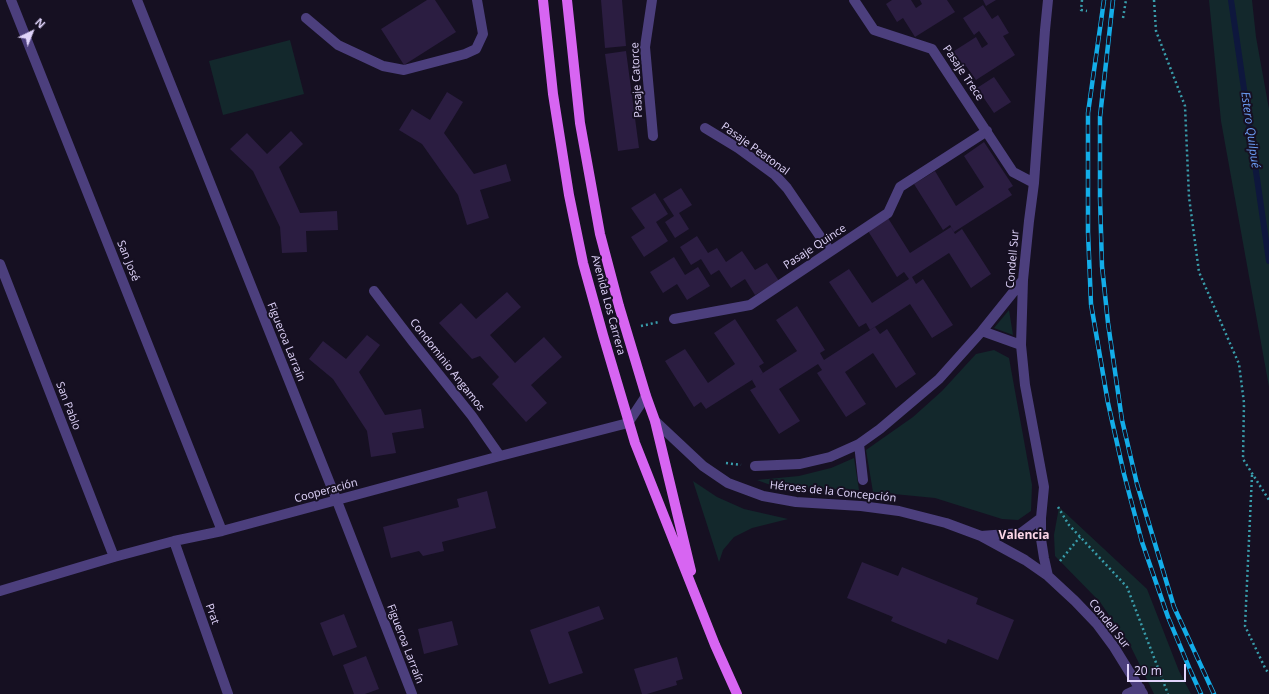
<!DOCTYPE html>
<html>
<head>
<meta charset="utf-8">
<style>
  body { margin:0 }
  #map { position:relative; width:1269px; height:694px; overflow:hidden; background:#161022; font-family:"Open Sans",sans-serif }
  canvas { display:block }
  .north { position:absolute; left:12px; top:12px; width:40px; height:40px; -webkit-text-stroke:3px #161022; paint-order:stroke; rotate:43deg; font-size:11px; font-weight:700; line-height:16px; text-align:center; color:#e0d4fb }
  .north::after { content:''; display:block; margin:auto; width:14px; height:18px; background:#e0d4fb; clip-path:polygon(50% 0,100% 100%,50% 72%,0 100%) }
  .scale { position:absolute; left:1127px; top:664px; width:59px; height:18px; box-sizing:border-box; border:2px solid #e0d4fb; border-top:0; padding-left:5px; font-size:12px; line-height:14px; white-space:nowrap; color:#e0d4fb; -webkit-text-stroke:3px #161022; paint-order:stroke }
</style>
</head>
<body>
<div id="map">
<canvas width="1269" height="694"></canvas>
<div class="north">N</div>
<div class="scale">20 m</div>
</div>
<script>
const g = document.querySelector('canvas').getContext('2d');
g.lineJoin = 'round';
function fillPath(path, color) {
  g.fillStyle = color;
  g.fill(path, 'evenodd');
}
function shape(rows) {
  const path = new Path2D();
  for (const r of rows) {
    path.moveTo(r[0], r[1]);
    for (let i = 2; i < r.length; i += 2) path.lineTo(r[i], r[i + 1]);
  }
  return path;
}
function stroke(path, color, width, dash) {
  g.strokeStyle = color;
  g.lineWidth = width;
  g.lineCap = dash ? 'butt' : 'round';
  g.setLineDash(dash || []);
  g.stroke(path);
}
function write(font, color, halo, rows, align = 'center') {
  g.font = font + ' "Open Sans",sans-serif';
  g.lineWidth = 4;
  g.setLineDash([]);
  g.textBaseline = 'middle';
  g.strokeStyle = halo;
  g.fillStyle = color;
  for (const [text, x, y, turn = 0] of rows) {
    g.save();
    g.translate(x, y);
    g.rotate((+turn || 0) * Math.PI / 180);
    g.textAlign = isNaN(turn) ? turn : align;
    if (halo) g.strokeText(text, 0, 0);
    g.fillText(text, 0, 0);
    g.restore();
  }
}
fillPath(shape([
  [1209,0,1252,0,1256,37,1269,109,1269,387,1221,121],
  [290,40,304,94,223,115,209,61],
  [1009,310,1013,335,994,328],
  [994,350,1009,358,1032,485,1031,511,1018,520,1002,519,935,498,873,492,866,450,913,417,942,391,976,354],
  [854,458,859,490,795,488,773,486,757,480,799,476,831,468],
  [693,481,717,497,744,509,788,519,752,528,734,537,723,550,719,562],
  [1059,507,1147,589,1179,671,1191,694,1154,694,1131,647,1100,602,1055,556,1054,535]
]), '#13282c');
stroke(shape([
  [1231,0,1269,261]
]), '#0e173d', 6);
fillPath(shape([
  [427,0,435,0,456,32,404,65,381,29],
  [601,0,622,0,626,46,605,48],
  [892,0,911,0,916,8,922,4,920,0,947,0,955,12,915,37,903,18,897,22,886,4],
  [983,0,996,0,986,6],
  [983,5,992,19,998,15,1009,33,1003,36,1015,55,976,80,966,66,961,69,951,53,976,37,982,48,988,44,979,31,974,35,963,18],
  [626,51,639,148,618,151,605,54],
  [994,77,1011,102,994,113,977,88],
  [447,92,463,102,444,133,474,174,506,164,511,181,480,190,489,218,467,225,458,195,422,144,399,130,412,109,430,120],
  [291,131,303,144,279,167,300,213,337,211,338,230,306,231,307,252,282,253,280,227,253,171,230,149,247,133,267,154],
  [984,142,1013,186,1008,189,1012,195,954,232,950,225,943,230,914,184,935,171,956,206,984,187,964,156],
  [681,188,692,205,679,213,689,229,675,238,665,222,674,216,663,199],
  [655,193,668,214,656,222,668,241,644,257,631,237,645,228,631,208],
  [888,218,910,253,951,227,955,234,962,229,991,274,971,288,949,253,912,277,916,284,923,279,953,325,932,338,910,304,870,330,866,323,859,327,829,282,849,269,872,303,909,279,904,272,897,277,868,231],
  [697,236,708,253,717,248,726,262,742,251,755,270,767,263,779,281,755,295,745,279,731,288,719,270,711,275,701,259,691,265,680,247],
  [674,257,685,275,698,267,710,286,687,300,677,284,663,293,650,272],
  [507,292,521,307,490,335,515,363,544,337,562,357,531,385,547,403,526,422,492,384,499,377,480,356,472,359,439,323,461,303,476,319],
  [797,306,825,350,820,353,824,360,875,327,880,334,887,329,916,374,896,388,873,353,845,372,866,404,846,417,817,373,822,370,818,364,779,389,800,421,779,434,750,390,756,387,752,380,797,351,776,320],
  [735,319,764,363,759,366,763,373,706,409,701,402,694,407,665,361,685,349,708,383,735,364,714,333],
  [367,335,380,345,359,372,385,415,421,409,424,428,392,433,396,453,371,457,367,431,333,379,309,359,323,341,346,359],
  [487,491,496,528,442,542,444,551,423,556,419,551,391,558,383,527,459,507,457,499],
  [862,562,898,576,902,567,978,598,976,604,1014,620,998,660,948,639,946,644,891,621,893,617,847,598],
  [599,606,604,619,568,632,583,673,549,684,530,630],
  [344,614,357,647,333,656,320,623],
  [452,621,458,645,424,654,418,629],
  [366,656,379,689,365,694,354,694,343,665],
  [677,657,683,679,676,681,677,685,647,694,642,694,634,669]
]), '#2b1d41');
stroke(shape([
  [1082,0,1081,10,1087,11],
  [1154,0,1156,31,1185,106,1189,197,1199,272,1239,364,1244,403,1243,459,1269,500],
  [1123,18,1126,0],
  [641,326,659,322],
  [726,463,741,465],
  [1252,475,1245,626,1266,670,1269,673],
  [1058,507,1069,525,1127,587,1168,694],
  [1060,561,1080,537]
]), '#399dab', 2.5, [2, 3]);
stroke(shape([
  [11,0,222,531],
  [137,0,337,501,412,694],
  [652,0,645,47,653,136],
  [854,0,874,30,932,49,1013,172,1034,183],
  [306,18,338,45,383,66,404,70,465,54,476,49,483,34,477,0],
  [705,128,738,148,775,175,787,188,830,251],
  [0,264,114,557],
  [374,291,413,342,472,416,500,456],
  [674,319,750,305,888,213,900,187,987,131],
  [982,331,1021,345],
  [655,421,703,466,728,483,763,496,796,502,861,506,899,511,946,523,981,536,1025,560,1048,576,1075,601,1097,624,1114,647,1143,694],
  [859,444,863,480],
  [755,466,800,464,830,457,859,444,880,429,939,379,982,331,1023,280],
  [981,536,1021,533,1041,518],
  [174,541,228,694],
  [1048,576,1044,558,1041,539,1041,518,1044,487,1025,385,1021,345,1023,280,1029,221,1034,183,1045,30,1048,0],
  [0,591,114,557,174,541,222,531,500,456,628,423,646,396],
  [1127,694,1140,688]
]), '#4c3f7d', 10);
stroke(shape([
  [543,0,553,94,569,195,583,263,603,335,635,443,715,645,737,694],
  [567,0,580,123,600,234,619,306,646,396,655,421,691,571]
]), '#d765f2', 10);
const rail = shape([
  [1104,0,1088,113,1088,232,1091,304,1108,403,1124,474,1142,542,1168,617,1191,672,1201,694],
  [1113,0,1100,117,1100,198,1102,266,1108,323,1122,420,1137,484,1174,607,1214,694]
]);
stroke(rail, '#13ade8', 4.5);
stroke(rail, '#161022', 3, [9]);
write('11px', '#e0d4fb', '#161022', [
  ["Pasaje Trece",963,73,56],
  ["Pasaje Catorce",637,80,-93],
  ["Pasaje Peatonal",755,149,36],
  ["Pasaje Quince",815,247,-33],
  ["Condell Sur",1013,259,-85],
  ["San José",128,261,68],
  ["Avenida Los Carrera",608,305,75],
  ["Figueroa Larraín",286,342,68],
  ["Condominio Angamos",447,365,52],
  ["San Pablo",68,406,69],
  ["Cooperación",326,491,-15],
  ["Héroes de la Concepción",833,492,6],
  ["Prat",212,614,70],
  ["Condell Sur",1109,624,52],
  ["Figueroa Larraín",405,644,69]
]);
write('italic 12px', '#6b9cf3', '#161022', [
  ["Estero Quilpué",1250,130,82]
]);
write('bold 12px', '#fcd6e7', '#161022', [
  ["Valencia",1024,536]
]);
</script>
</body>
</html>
